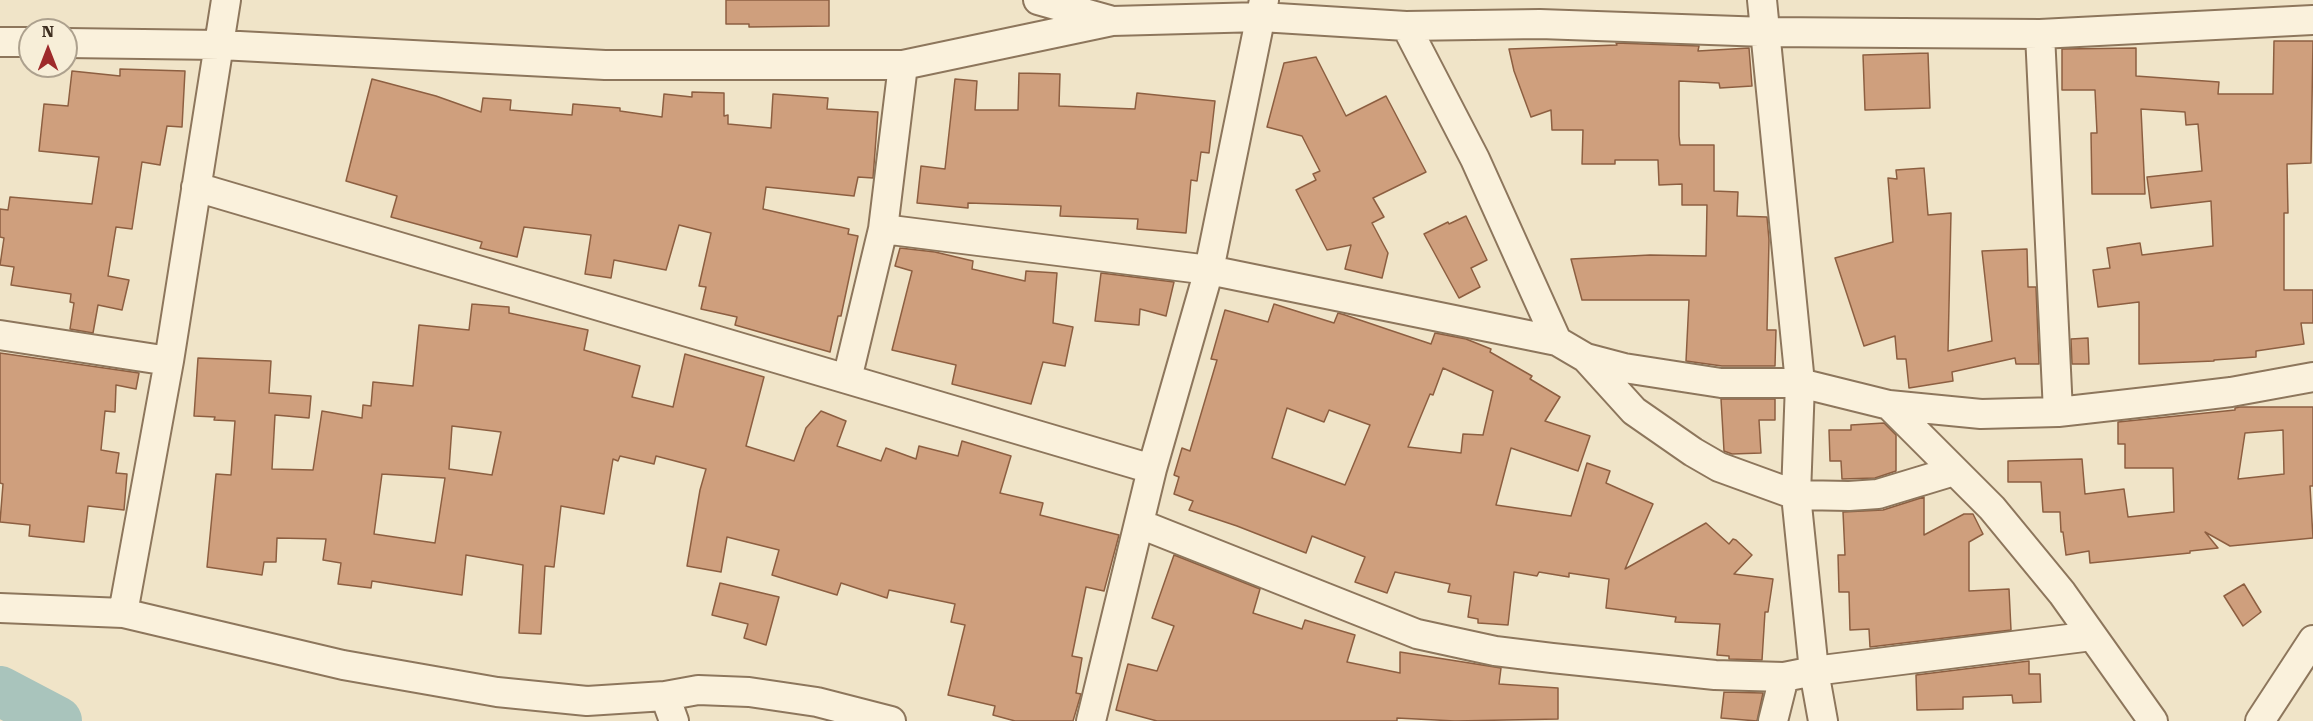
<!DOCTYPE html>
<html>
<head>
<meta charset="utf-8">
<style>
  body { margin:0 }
  #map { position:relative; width:2313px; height:721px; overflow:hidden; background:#f0e4c8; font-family:"Roboto Serif",serif }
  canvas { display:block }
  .north { position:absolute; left:18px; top:18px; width:60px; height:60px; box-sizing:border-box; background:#f7eed8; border:2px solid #ada18e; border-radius:50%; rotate:0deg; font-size:16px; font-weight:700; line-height:24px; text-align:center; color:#3d2e20 }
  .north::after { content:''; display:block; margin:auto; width:21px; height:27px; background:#9e2a2b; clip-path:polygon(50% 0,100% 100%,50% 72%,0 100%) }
</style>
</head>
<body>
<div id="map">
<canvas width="2313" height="721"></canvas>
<div class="north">N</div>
</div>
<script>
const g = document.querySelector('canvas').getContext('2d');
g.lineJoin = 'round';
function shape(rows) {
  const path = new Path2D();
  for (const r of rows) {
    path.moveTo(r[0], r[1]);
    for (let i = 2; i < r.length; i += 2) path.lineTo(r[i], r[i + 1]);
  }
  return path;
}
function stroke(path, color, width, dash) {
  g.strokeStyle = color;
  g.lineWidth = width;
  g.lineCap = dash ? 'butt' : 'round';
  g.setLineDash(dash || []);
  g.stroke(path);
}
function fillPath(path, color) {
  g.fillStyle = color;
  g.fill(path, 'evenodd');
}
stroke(shape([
  [0,691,57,721]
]), '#a9c4bc', 50);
const building = shape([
  [726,0,829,0,829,26,749,27,749,24,726,24,726,0],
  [2274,41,2313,41,2311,163,2287,164,2288,213,2284,213,2284,290,2313,290,2313,323,2301,323,2304,344,2256,351,2256,357,2214,360,2214,361,2139,364,2139,302,2098,307,2093,270,2110,268,2107,248,2140,243,2142,255,2213,246,2211,201,2151,208,2147,177,2202,171,2198,124,2186,125,2185,112,2141,109,2145,194,2092,194,2091,133,2097,133,2095,90,2062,90,2062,49,2136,48,2136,76,2219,82,2218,94,2273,94,2274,41],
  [1616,43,1699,46,1698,51,1749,48,1752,86,1720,88,1719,83,1679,81,1679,136,1680,145,1714,145,1714,191,1738,192,1737,216,1767,217,1769,240,1767,330,1776,330,1775,366,1722,366,1686,361,1689,300,1582,300,1571,259,1650,255,1706,256,1707,205,1682,205,1682,184,1659,185,1658,160,1615,160,1615,164,1582,164,1583,130,1552,130,1551,110,1531,117,1514,71,1509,49,1617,45,1616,43],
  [1928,53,1930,108,1865,110,1863,55,1928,53],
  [1316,57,1346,116,1386,96,1426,172,1373,198,1384,217,1372,223,1388,253,1382,278,1345,269,1351,245,1327,250,1296,190,1316,180,1313,174,1320,171,1302,136,1267,127,1284,63,1316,57],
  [120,69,185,71,182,127,167,126,160,165,142,162,132,229,116,227,108,276,129,280,122,310,98,305,93,333,70,329,74,303,70,302,71,294,11,285,14,267,0,265,4,238,0,237,0,209,8,210,10,197,92,204,99,157,39,151,44,104,68,106,72,71,120,76,120,69],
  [1019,73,1060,74,1059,106,1135,109,1137,93,1215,101,1209,153,1201,152,1197,181,1191,180,1186,233,1137,229,1138,219,1060,216,1061,206,968,203,968,208,917,203,921,166,945,169,955,79,977,81,975,110,1018,110,1019,73],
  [372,79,436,96,481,112,483,98,511,100,510,110,572,115,573,104,620,108,620,111,662,117,664,94,692,97,692,92,724,93,724,116,728,115,728,124,771,128,773,94,828,98,827,109,878,112,873,178,858,177,854,196,766,187,763,209,849,229,848,234,858,236,841,316,838,316,830,352,735,325,737,317,701,309,706,287,699,286,711,233,679,225,666,270,614,260,611,278,585,274,591,235,524,227,517,257,480,248,482,242,391,217,397,196,346,181,372,79],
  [1924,168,1928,215,1951,213,1948,351,1992,341,1982,251,2027,249,2028,287,2036,287,2039,364,2016,364,2015,358,1952,372,1953,381,1909,388,1906,359,1897,359,1895,336,1864,346,1835,258,1893,242,1888,178,1897,179,1896,170,1924,168],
  [1466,216,1487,260,1471,268,1480,287,1459,298,1424,234,1448,222,1449,224,1466,216],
  [900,248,935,252,973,261,972,269,1025,281,1026,271,1057,273,1053,323,1073,327,1065,366,1043,362,1031,404,952,384,956,365,892,350,912,271,895,266,900,248],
  [1101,273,1174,282,1166,316,1140,309,1139,325,1095,321,1101,273],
  [472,304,509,307,509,313,588,330,584,350,640,366,632,397,673,407,685,354,764,377,746,446,794,461,806,428,821,411,846,421,837,446,881,461,886,448,916,459,919,446,958,456,962,441,1011,456,1000,493,1043,503,1040,515,1119,535,1104,591,1086,587,1072,656,1082,658,1076,693,1081,694,1073,721,1015,721,993,715,995,706,948,695,965,625,951,622,955,604,889,590,887,598,841,583,837,595,772,575,779,550,727,537,721,572,687,566,700,490,706,469,656,456,654,464,620,456,618,461,613,459,604,514,561,506,554,567,545,566,541,634,519,633,523,565,466,555,462,595,372,581,371,588,338,584,341,563,323,560,326,539,277,538,276,562,264,562,262,575,207,567,216,474,231,475,235,421,214,420,215,417,194,416,198,358,271,361,269,393,311,396,309,418,275,415,272,469,313,470,322,411,362,418,363,405,371,406,373,382,413,386,419,325,469,330,472,304],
  [452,426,501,432,492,475,449,469,452,426],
  [382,474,445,478,435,543,374,534,382,474],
  [1274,304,1334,323,1338,313,1345,315,1431,344,1435,333,1466,339,1491,349,1490,352,1532,376,1530,379,1560,397,1545,421,1590,436,1578,471,1511,448,1496,505,1571,516,1587,463,1610,471,1606,483,1653,504,1625,569,1706,523,1729,544,1733,539,1736,540,1752,555,1734,574,1773,579,1768,612,1765,612,1762,660,1729,659,1729,656,1717,655,1720,624,1675,622,1676,617,1606,608,1609,579,1569,573,1569,577,1539,572,1537,576,1514,572,1508,625,1478,623,1478,619,1468,617,1471,596,1448,592,1450,584,1395,572,1387,593,1355,582,1365,557,1312,536,1306,553,1237,526,1189,510,1193,501,1174,494,1179,477,1174,475,1182,448,1190,451,1217,360,1211,359,1225,310,1268,322,1274,304],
  [1443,368,1493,391,1483,435,1463,434,1461,453,1408,447,1430,394,1433,395,1443,368],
  [1287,408,1324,422,1329,410,1370,425,1345,485,1272,458,1287,408],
  [2088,338,2089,364,2072,364,2071,339,2088,338],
  [0,353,139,373,136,389,116,385,115,412,105,411,101,450,119,453,116,473,127,474,124,510,88,506,84,542,29,536,30,525,0,522,3,484,0,483,0,353],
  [1721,399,1775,399,1775,420,1759,420,1761,453,1732,454,1724,451,1721,399],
  [2240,407,2313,407,2313,486,2310,486,2313,538,2230,546,2205,532,2218,548,2190,551,2190,553,2090,563,2089,551,2066,555,2063,532,2061,532,2060,512,2043,512,2041,482,2008,482,2008,461,2082,459,2085,494,2124,489,2128,517,2174,512,2173,468,2125,468,2125,444,2118,444,2118,422,2235,410,2235,408,2240,407],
  [2283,430,2284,474,2238,479,2245,433,2283,430],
  [1884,423,1896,435,1896,471,1875,478,1842,479,1841,461,1830,461,1829,430,1851,430,1851,425,1884,423],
  [1924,497,1924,535,1964,514,1973,514,1983,534,1969,542,1969,591,2009,589,2011,630,1870,647,1869,629,1850,630,1849,592,1839,592,1838,555,1845,555,1843,512,1883,510,1924,497],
  [1174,555,1260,589,1253,613,1302,629,1305,620,1355,635,1347,662,1400,673,1400,652,1501,668,1499,684,1558,688,1558,719,1455,721,1397,718,1397,721,1157,721,1116,710,1128,664,1157,671,1174,626,1152,618,1174,555],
  [720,583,779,597,766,645,744,638,748,624,712,615,720,583],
  [2244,584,2261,612,2243,626,2224,596,2244,584],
  [2029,661,2029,674,2040,674,2041,702,2013,703,2012,695,1963,697,1963,709,1917,710,1916,675,2029,661],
  [1724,692,1763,693,1757,721,1721,718,1724,692]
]);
fillPath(building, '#cf9f7d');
stroke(building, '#8d5f41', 1.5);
const minor = shape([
  [1038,0,1109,20],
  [1762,0,1800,383,1796,495,1814,671,1823,721],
  [1406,26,1475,159,1557,341,1586,358,1634,411,1693,452,1719,467,1796,495,1849,496,1878,494,1954,471],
  [2040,34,2058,412],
  [0,42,30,42],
  [66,43,220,45,605,65,903,65,1112,21,1261,17,1406,26,1540,24,1766,32,2040,34,2313,20],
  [196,187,1152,469],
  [883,229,1209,270,1557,341],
  [0,335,169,361],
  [1586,358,1624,368,1721,383,1800,383,1889,405,1981,414,2058,412,2164,400,2231,392,2313,377],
  [847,379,883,229,903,65],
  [1889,405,1992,508,2062,593,2153,721],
  [1140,524,1417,634,1495,651,1552,658,1715,675,1784,677,1814,671,2092,636],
  [0,608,123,613,343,665,497,692,587,701,665,696,674,721],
  [123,613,169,361,226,0],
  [665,696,698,690,749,692,817,702,891,721],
  [1091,721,1152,469,1209,270,1264,0],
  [1773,721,1784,677],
  [2260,721,2313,640]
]);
stroke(minor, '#8d765c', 32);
stroke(minor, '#faf1dc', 28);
</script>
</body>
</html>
